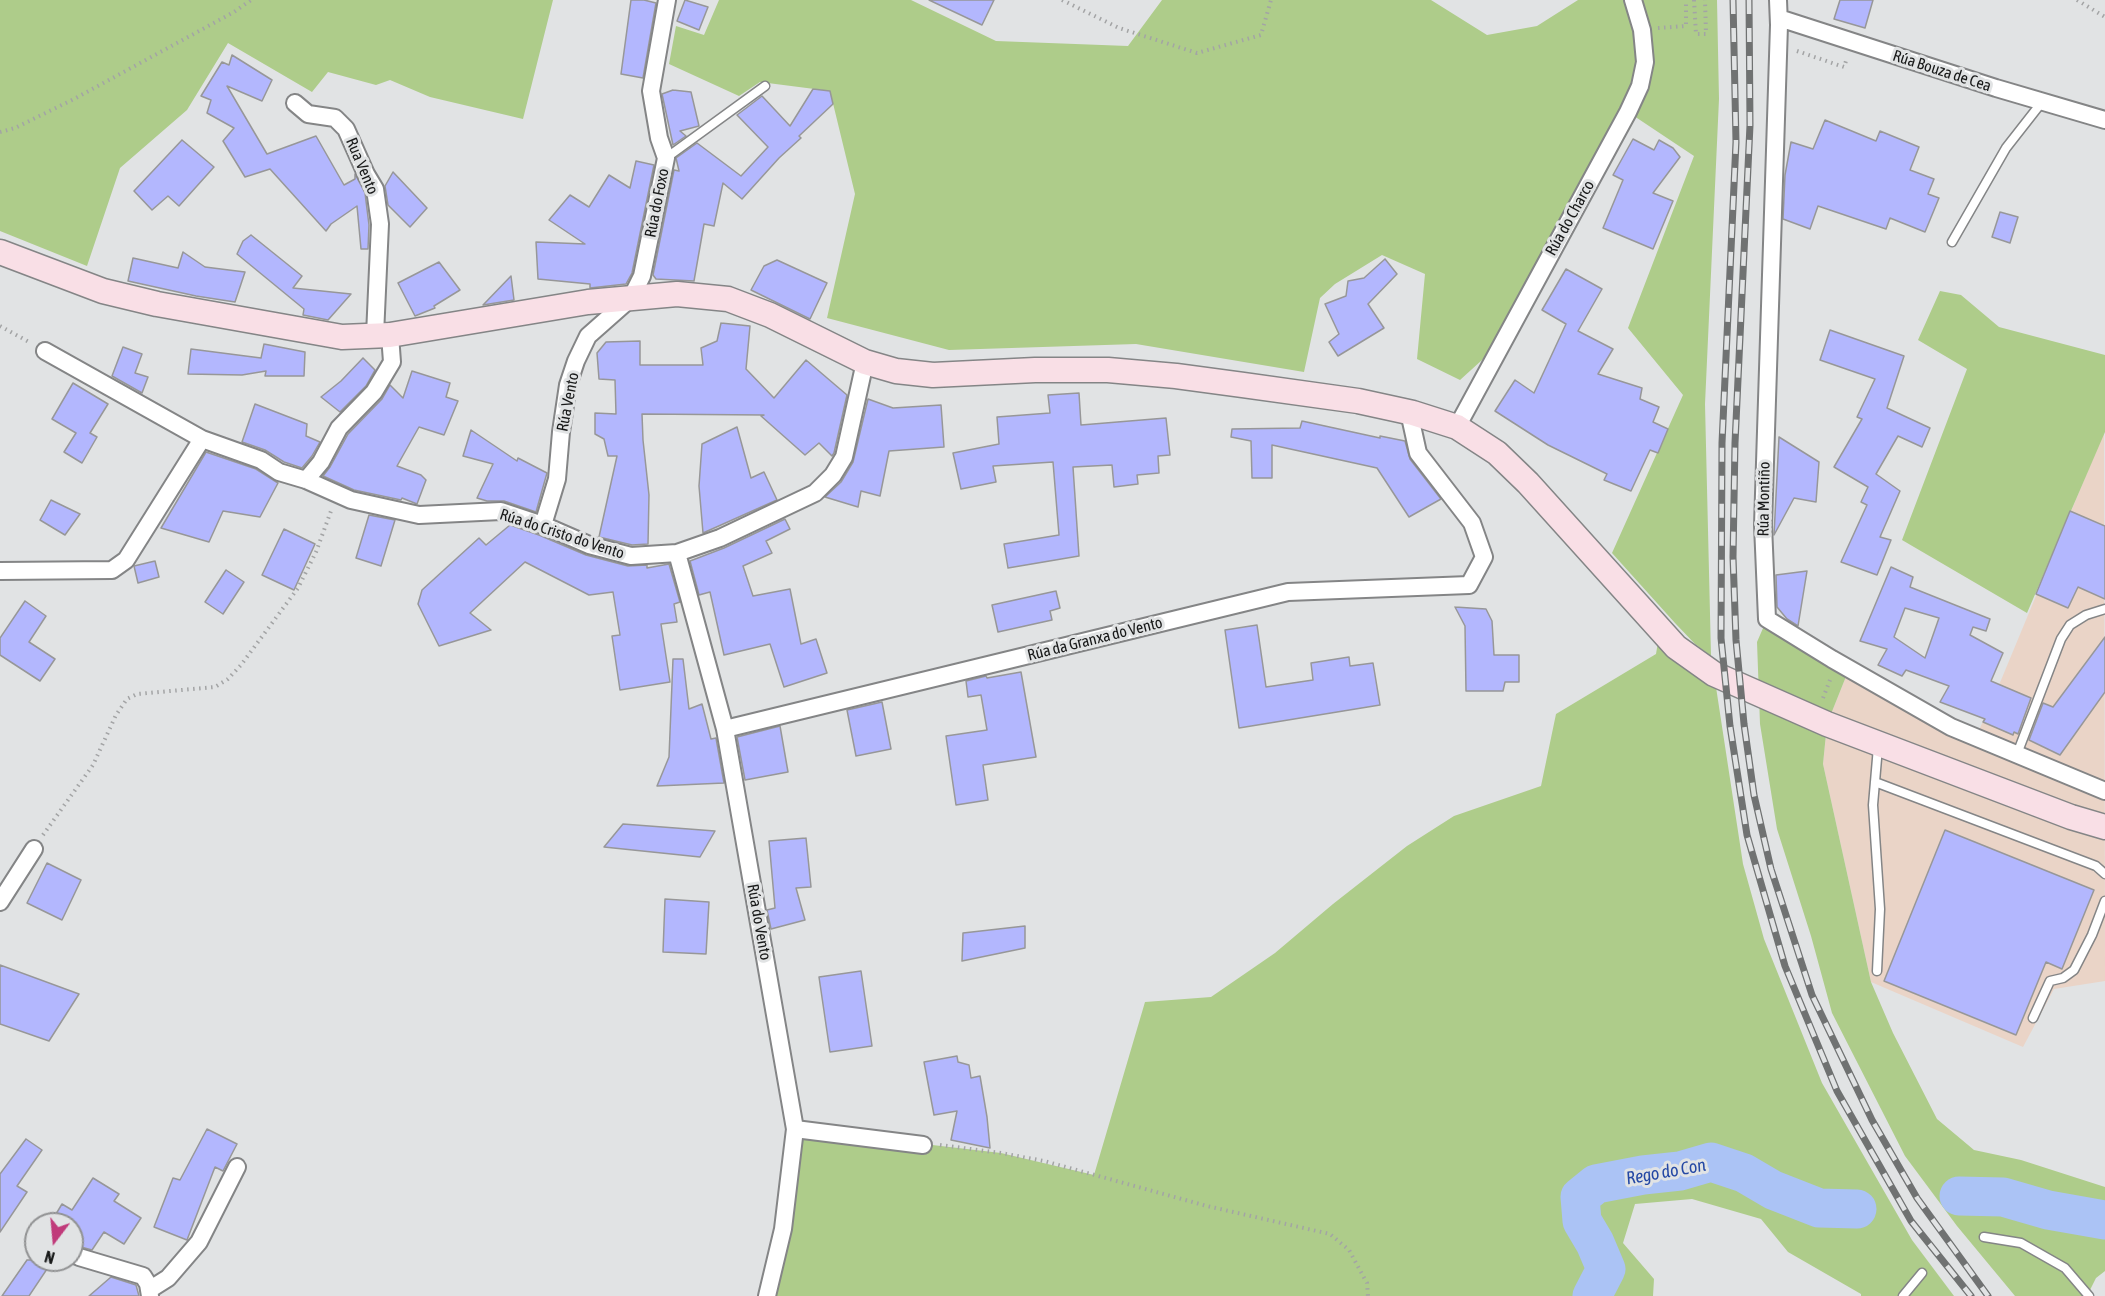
<!DOCTYPE html>
<html>
<head>
<meta charset="utf-8">
<style>
  body { margin:0 }
  #map { position:relative; width:2105px; height:1296px; overflow:hidden; background:#e1e3e4; font-family:"Asap Condensed",sans-serif }
  canvas { display:block }
  .north { position:absolute; left:24px; top:1212px; width:60px; height:60px; box-sizing:border-box; background:#e1e3e4; border:2px solid #919293; border-radius:50%; rotate:196deg; font-size:16px; font-weight:700; line-height:24px; text-align:center; color:#181919 }
  .north::after { content:''; display:block; margin:auto; width:21px; height:27px; background:#c03a7a; clip-path:polygon(50% 0,100% 100%,50% 72%,0 100%) }
</style>
</head>
<body>
<div id="map">
<canvas width="2105" height="1296"></canvas>
<div class="north">N</div>
</div>
<script>
const g = document.querySelector('canvas').getContext('2d');
g.lineJoin = 'round';
function fillPath(path, color) {
  g.fillStyle = color;
  g.fill(path, 'evenodd');
}
function shape(rows) {
  const path = new Path2D();
  for (const r of rows) {
    path.moveTo(r[0], r[1]);
    for (let i = 2; i < r.length; i += 2) path.lineTo(r[i], r[i + 1]);
  }
  return path;
}
function stroke(path, color, width, dash) {
  g.strokeStyle = color;
  g.lineWidth = width;
  g.lineCap = dash ? 'butt' : 'round';
  g.setLineDash(dash || []);
  g.stroke(path);
}
function write(font, color, halo, rows, align = 'center') {
  g.font = font + ' "Asap Condensed",sans-serif';
  g.lineWidth = 6;
  g.setLineDash([]);
  g.textBaseline = 'middle';
  g.strokeStyle = halo;
  g.fillStyle = color;
  for (const [text, x, y, turn = 0] of rows) {
    g.save();
    g.translate(x, y);
    g.rotate((+turn || 0) * Math.PI / 180);
    g.textAlign = isNaN(turn) ? turn : align;
    if (halo) g.strokeText(text, 0, 0);
    g.fillText(text, 0, 0);
    g.restore();
  }
}
fillPath(shape([
  [2104,432,2105,981,2054,989,2023,1047,1871,982,1823,764,1827,724,1849,669,1976,737,1999,685]
]), '#ead4c7');
fillPath(shape([
  [0,0,553,0,523,119,430,97,390,80,376,85,328,72,312,92,228,43,187,110,120,168,87,266,0,231],
  [719,0,911,0,996,41,1128,46,1162,0,1431,0,1487,35,1537,26,1578,0,1717,0,1719,99,1705,404,1711,656,1695,644,1675,623,1612,553,1683,395,1628,328,1694,156,1628,112,1503,341,1460,380,1417,359,1425,274,1382,255,1335,284,1320,298,1304,372,1136,344,949,350,827,318,855,194,830,91,760,82,739,96,669,64,676,26,704,35],
  [1940,291,1961,295,1999,327,2105,355,2105,432,2027,613,1902,540,1967,369,1918,340],
  [1767,619,1849,669,1827,724,1823,764,1871,982,1893,1033,1937,1119,1974,1150,2021,1160,2105,1187,2105,1271,2096,1278,2088,1294,2089,1296,2015,1296,1957,1226,1905,1156,1832,1013,1811,936,1777,829,1760,724,1757,642],
  [1660,630,1714,674,1743,864,1764,939,1822,1083,1912,1240,1954,1296,1861,1296,1861,1294,1788,1252,1761,1219,1692,1199,1635,1204,1623,1243,1654,1279,1653,1296,764,1296,795,1129,1001,1153,1094,1175,1145,1002,1211,997,1275,953,1333,904,1407,846,1454,816,1541,786,1556,714,1656,654]
]), '#aecc8a');
stroke(shape([
  [1959,1196,2003,1197,2048,1210,2105,1220],
  [1592,1296,1606,1269,1595,1243,1582,1221,1580,1197,1596,1184,1643,1175,1680,1171,1711,1162,1744,1173,1773,1190,1819,1208,1857,1209]
]), '#abc3f5', 39);
const building = shape([
  [631,0,644,0,656,3,643,78,621,74,631,0],
  [685,0,708,7,699,30,677,21,685,0],
  [929,0,994,0,982,25,929,0],
  [1840,0,1873,0,1865,28,1834,19,1840,0],
  [232,55,272,80,262,101,227,86,267,154,316,136,344,185,355,179,355,174,365,193,369,225,368,249,361,249,357,206,331,224,326,231,270,169,245,177,223,141,234,128,207,113,211,100,201,96,222,62,229,65,232,55],
  [813,89,830,91,833,104,799,136,801,138,779,158,742,199,723,183,714,226,704,224,694,281,656,279,653,275,674,170,679,171,676,158,697,143,741,176,768,147,737,115,762,96,790,126,813,89],
  [673,90,691,92,699,126,680,131,686,136,673,145,662,94,673,90],
  [1825,120,1876,141,1880,131,1919,147,1910,170,1934,179,1928,194,1939,198,1925,232,1890,218,1886,229,1818,206,1810,229,1783,219,1785,175,1791,142,1813,149,1825,120],
  [1633,139,1654,150,1659,140,1673,148,1680,157,1653,193,1673,201,1653,249,1603,228,1623,180,1613,175,1633,139],
  [182,140,214,167,179,206,168,196,152,210,134,191,182,140],
  [636,161,654,165,632,273,626,284,590,288,590,284,538,279,536,242,585,244,549,220,570,195,589,207,609,175,630,188,636,161],
  [393,172,427,208,410,227,388,205,385,186,393,172],
  [2000,212,2018,217,2010,243,1992,237,2000,212],
  [251,235,302,276,293,288,351,294,328,320,303,315,304,309,237,254,243,241,251,235],
  [183,252,205,267,245,272,235,302,196,296,128,281,133,258,178,268,183,252],
  [1385,259,1397,274,1368,304,1384,328,1338,356,1329,342,1339,334,1325,304,1346,296,1348,281,1364,278,1385,259],
  [777,260,827,283,810,319,751,290,764,266,777,260],
  [439,262,460,290,434,306,435,308,415,316,398,283,439,262],
  [1566,269,1602,289,1578,331,1613,349,1598,374,1642,388,1640,399,1659,407,1653,422,1668,429,1658,453,1650,450,1631,491,1604,480,1607,474,1548,445,1495,411,1515,380,1534,393,1566,324,1542,310,1566,269],
  [511,276,514,300,483,305,511,276],
  [721,323,750,326,746,369,774,398,806,360,847,395,834,453,832,456,819,443,805,455,761,416,764,415,642,414,643,440,649,495,648,544,632,545,599,537,617,456,608,456,604,439,595,434,595,413,616,414,615,380,599,379,597,353,606,342,640,341,640,365,703,365,701,348,717,341,721,323],
  [1830,330,1904,356,1887,408,1930,428,1922,447,1898,436,1876,474,1900,491,1880,537,1891,540,1877,575,1841,562,1867,505,1861,502,1868,487,1834,467,1862,419,1857,417,1875,379,1820,360,1830,330],
  [264,344,305,352,304,376,265,376,266,371,242,375,188,374,191,349,261,358,264,344],
  [123,347,142,354,135,373,148,377,142,393,112,376,123,347],
  [363,358,375,370,366,386,340,412,321,397,341,381,363,358],
  [412,371,450,383,446,397,458,401,444,435,419,427,397,466,421,475,426,480,417,504,402,498,401,500,354,490,323,476,330,467,348,434,382,399,390,385,403,398,412,371],
  [73,383,108,404,90,433,97,437,82,463,64,452,76,433,52,419,73,383],
  [1079,393,1081,425,1166,418,1170,455,1158,456,1159,473,1137,475,1138,484,1114,487,1112,465,1073,467,1079,556,1008,568,1004,544,1059,535,1053,462,993,466,996,482,961,489,953,453,999,444,997,417,1050,413,1048,395,1079,393],
  [868,399,893,408,941,405,944,447,889,451,880,496,861,491,858,507,825,497,841,482,853,462,868,399],
  [255,404,307,424,306,436,320,442,312,456,302,468,284,462,265,450,242,442,255,404],
  [1302,421,1380,438,1380,436,1405,441,1410,459,1441,499,1409,517,1377,468,1272,445,1272,478,1252,478,1251,441,1231,437,1232,429,1300,428,1302,421],
  [737,427,751,478,764,472,777,500,703,533,699,486,702,444,737,427],
  [471,430,517,461,518,458,547,473,536,512,504,501,487,501,477,498,493,464,463,456,471,430],
  [1779,437,1819,462,1816,502,1794,498,1774,535,1779,437],
  [206,452,256,469,278,483,260,517,223,511,209,542,161,528,206,452],
  [51,500,80,514,65,535,40,520,51,500],
  [2070,511,2105,526,2105,599,2078,587,2068,608,2036,594,2070,511],
  [369,515,395,520,381,566,356,558,369,515],
  [785,519,790,529,766,541,772,553,743,566,753,596,790,589,801,644,816,639,827,673,784,687,770,644,724,655,710,592,699,595,690,561,724,548,785,519],
  [510,525,539,535,586,555,628,566,647,565,647,568,669,564,680,602,674,604,677,622,661,624,670,682,620,690,612,636,620,635,613,592,589,595,525,562,470,613,491,630,439,646,418,604,422,590,479,538,486,545,510,525],
  [284,529,315,544,294,590,262,575,284,529],
  [155,561,159,577,138,583,134,566,155,561],
  [1891,567,1913,577,1910,587,1990,619,1986,631,1973,627,1970,635,2003,653,1991,681,2031,698,2018,734,2014,732,2013,735,1983,722,1985,719,1940,702,1949,686,1906,670,1902,676,1878,665,1887,649,1860,641,1891,567],
  [1905,608,1939,618,1925,658,1894,637,1905,608],
  [226,570,244,582,223,614,205,602,226,570],
  [1807,571,1798,626,1787,619,1777,607,1776,575,1807,571],
  [1056,591,1060,608,1050,611,1052,620,998,632,992,605,1056,591],
  [25,601,46,616,29,642,55,659,40,681,0,655,0,638,25,601],
  [1455,607,1486,609,1492,621,1494,655,1519,655,1519,682,1505,682,1503,691,1466,691,1465,626,1455,607],
  [1257,625,1266,687,1313,680,1311,663,1349,657,1350,666,1373,663,1380,705,1239,728,1225,630,1257,625],
  [2105,637,2105,692,2060,755,2029,740,2043,703,2053,707,2105,637],
  [673,659,683,659,689,709,702,704,711,739,716,738,724,783,657,786,669,757,673,659],
  [1021,672,1036,757,983,765,988,800,956,805,946,736,987,730,981,695,968,697,966,681,986,676,987,678,1021,672],
  [882,702,891,749,856,756,847,710,882,702],
  [780,726,788,772,745,780,737,737,780,726],
  [623,824,715,831,700,857,604,847,623,824],
  [1945,830,2094,890,2062,969,2046,962,2016,1035,1884,981,1945,830],
  [806,838,811,887,796,888,805,920,771,929,767,910,775,908,769,841,806,838],
  [47,863,81,880,62,920,27,903,47,863],
  [665,899,709,902,706,954,663,952,665,899],
  [1025,926,1025,948,962,961,963,933,1025,926],
  [0,965,79,994,49,1041,0,1024,0,965],
  [861,971,872,1046,830,1052,819,977,861,971],
  [957,1056,958,1062,969,1065,971,1078,980,1076,987,1117,990,1148,951,1140,957,1111,934,1115,924,1062,957,1056],
  [207,1129,237,1144,223,1171,215,1167,187,1240,154,1227,173,1178,180,1180,207,1129],
  [26,1139,42,1150,17,1186,27,1192,0,1232,0,1174,26,1139],
  [93,1178,119,1194,114,1201,141,1218,124,1244,104,1232,92,1250,81,1247,74,1248,72,1247,72,1224,50,1224,62,1204,72,1210,93,1178],
  [27,1260,53,1260,29,1296,2,1296,27,1260],
  [111,1277,136,1285,139,1296,89,1296,111,1277]
]);
fillPath(building, '#b3b7fe');
stroke(building, '#979798', 1.5);
const service = shape([
  [666,158,765,86],
  [1952,242,2006,148,2042,102],
  [2017,754,2061,639,2070,625,2086,615,2105,609],
  [1875,782,2096,866,2105,874],
  [1877,971,1880,909,1873,805,1878,747],
  [2033,1018,2050,981,2063,978,2074,970,2092,935,2105,901],
  [1984,1237,2021,1243,2065,1268,2089,1296],
  [1903,1296,1922,1273]
]);
const minor = shape([
  [1778,0,1779,25,1763,525,1767,619,1832,659,1951,727,2105,791],
  [1779,18,1996,88,2105,120],
  [295,103,308,114,335,118,346,129,366,174,375,189,380,224,375,335],
  [45,351,202,439,261,460,279,472,306,480,351,500,419,515,501,511,543,525,589,545,631,556,677,553,720,538,815,493,833,475,844,457,865,362],
  [1457,427,1628,112,1640,86,1645,62,1642,30,1633,0],
  [306,480,321,462,339,428,374,392,392,362,390,335],
  [543,525,557,479,561,432,568,385,576,361,588,336,631,298,642,276,666,158,659,138,651,91,667,0],
  [677,553,725,729,795,1129,783,1229,767,1296],
  [0,571,112,570,126,560,202,439],
  [725,729,1288,592,1469,585,1484,557,1472,523,1418,453,1409,412],
  [0,902,34,849],
  [795,1129,923,1145],
  [79,1257,143,1276,148,1284,150,1296],
  [149,1290,168,1278,199,1242,237,1167]
]);
const secondary = shape([
  [0,252,103,291,157,304,342,337,390,335,588,302,677,294,728,299,770,315,865,362,896,371,933,375,1035,370,1108,370,1176,376,1243,385,1358,401,1413,413,1457,427,1497,453,1528,483,1676,647,1714,674,1827,724,2071,817,2105,827]
]);
stroke(service, '#848586', 11);
stroke(minor, '#848586', 20);
stroke(secondary, '#848586', 27);
stroke(shape([
  [1062,0,1119,28,1197,53,1261,35,1271,0],
  [1694,0,1696,34,1706,34,1705,0],
  [2077,0,2105,17],
  [1658,28,1686,26,1686,0],
  [1797,51,1844,67,1847,58],
  [0,132,15,128,74,99,234,12,251,0],
  [0,326,29,342],
  [1823,698,1830,680],
  [43,835,93,765,116,715,127,699,137,694,215,687,228,679,241,665,298,588,316,552,331,511],
  [940,1145,1001,1153,1044,1161,1207,1206,1330,1234,1349,1250,1367,1283,1368,1296]
]), '#a3a4a5', 4, [1.5, 4.5]);
stroke(service, '#fff', 8);
stroke(minor, '#fff', 16);
stroke(secondary, '#f9dfe6', 24);
const rail = shape([
  [1733,0,1736,142,1722,443,1721,638,1730,726,1747,835,1785,966,1837,1091,1911,1221,1971,1296],
  [1749,0,1750,125,1735,443,1733,557,1736,640,1744,724,1754,795,1771,869,1812,995,1872,1120,1917,1198,1988,1296]
]);
stroke(rail, '#707272', 7);
stroke(rail, '#e1e3e4', 4.5, [14]);
write('16px', '#181919', '#e1e3e4', [
  ["Rúa Bouza de Cea",1942,71,18],
  ["Rua Vento",362,166,67],
  ["Rúa do Foxo",657,203,-79],
  ["Rúa do Charco",1570,218,-61],
  ["Rúa Vento",568,402,-79],
  ["Rúa Montiño",1764,499,-89],
  ["Rúa do Cristo do Vento",562,534,18],
  ["Rúa da Granxa do Vento",1095,639,-14],
  ["Rúa do Vento",759,922,80]
]);
write('italic 18px', '#2448a4', '#e1e3e4', [
  ["Rego do Con",1666,1172,-10]
]);
</script>
</body>
</html>
